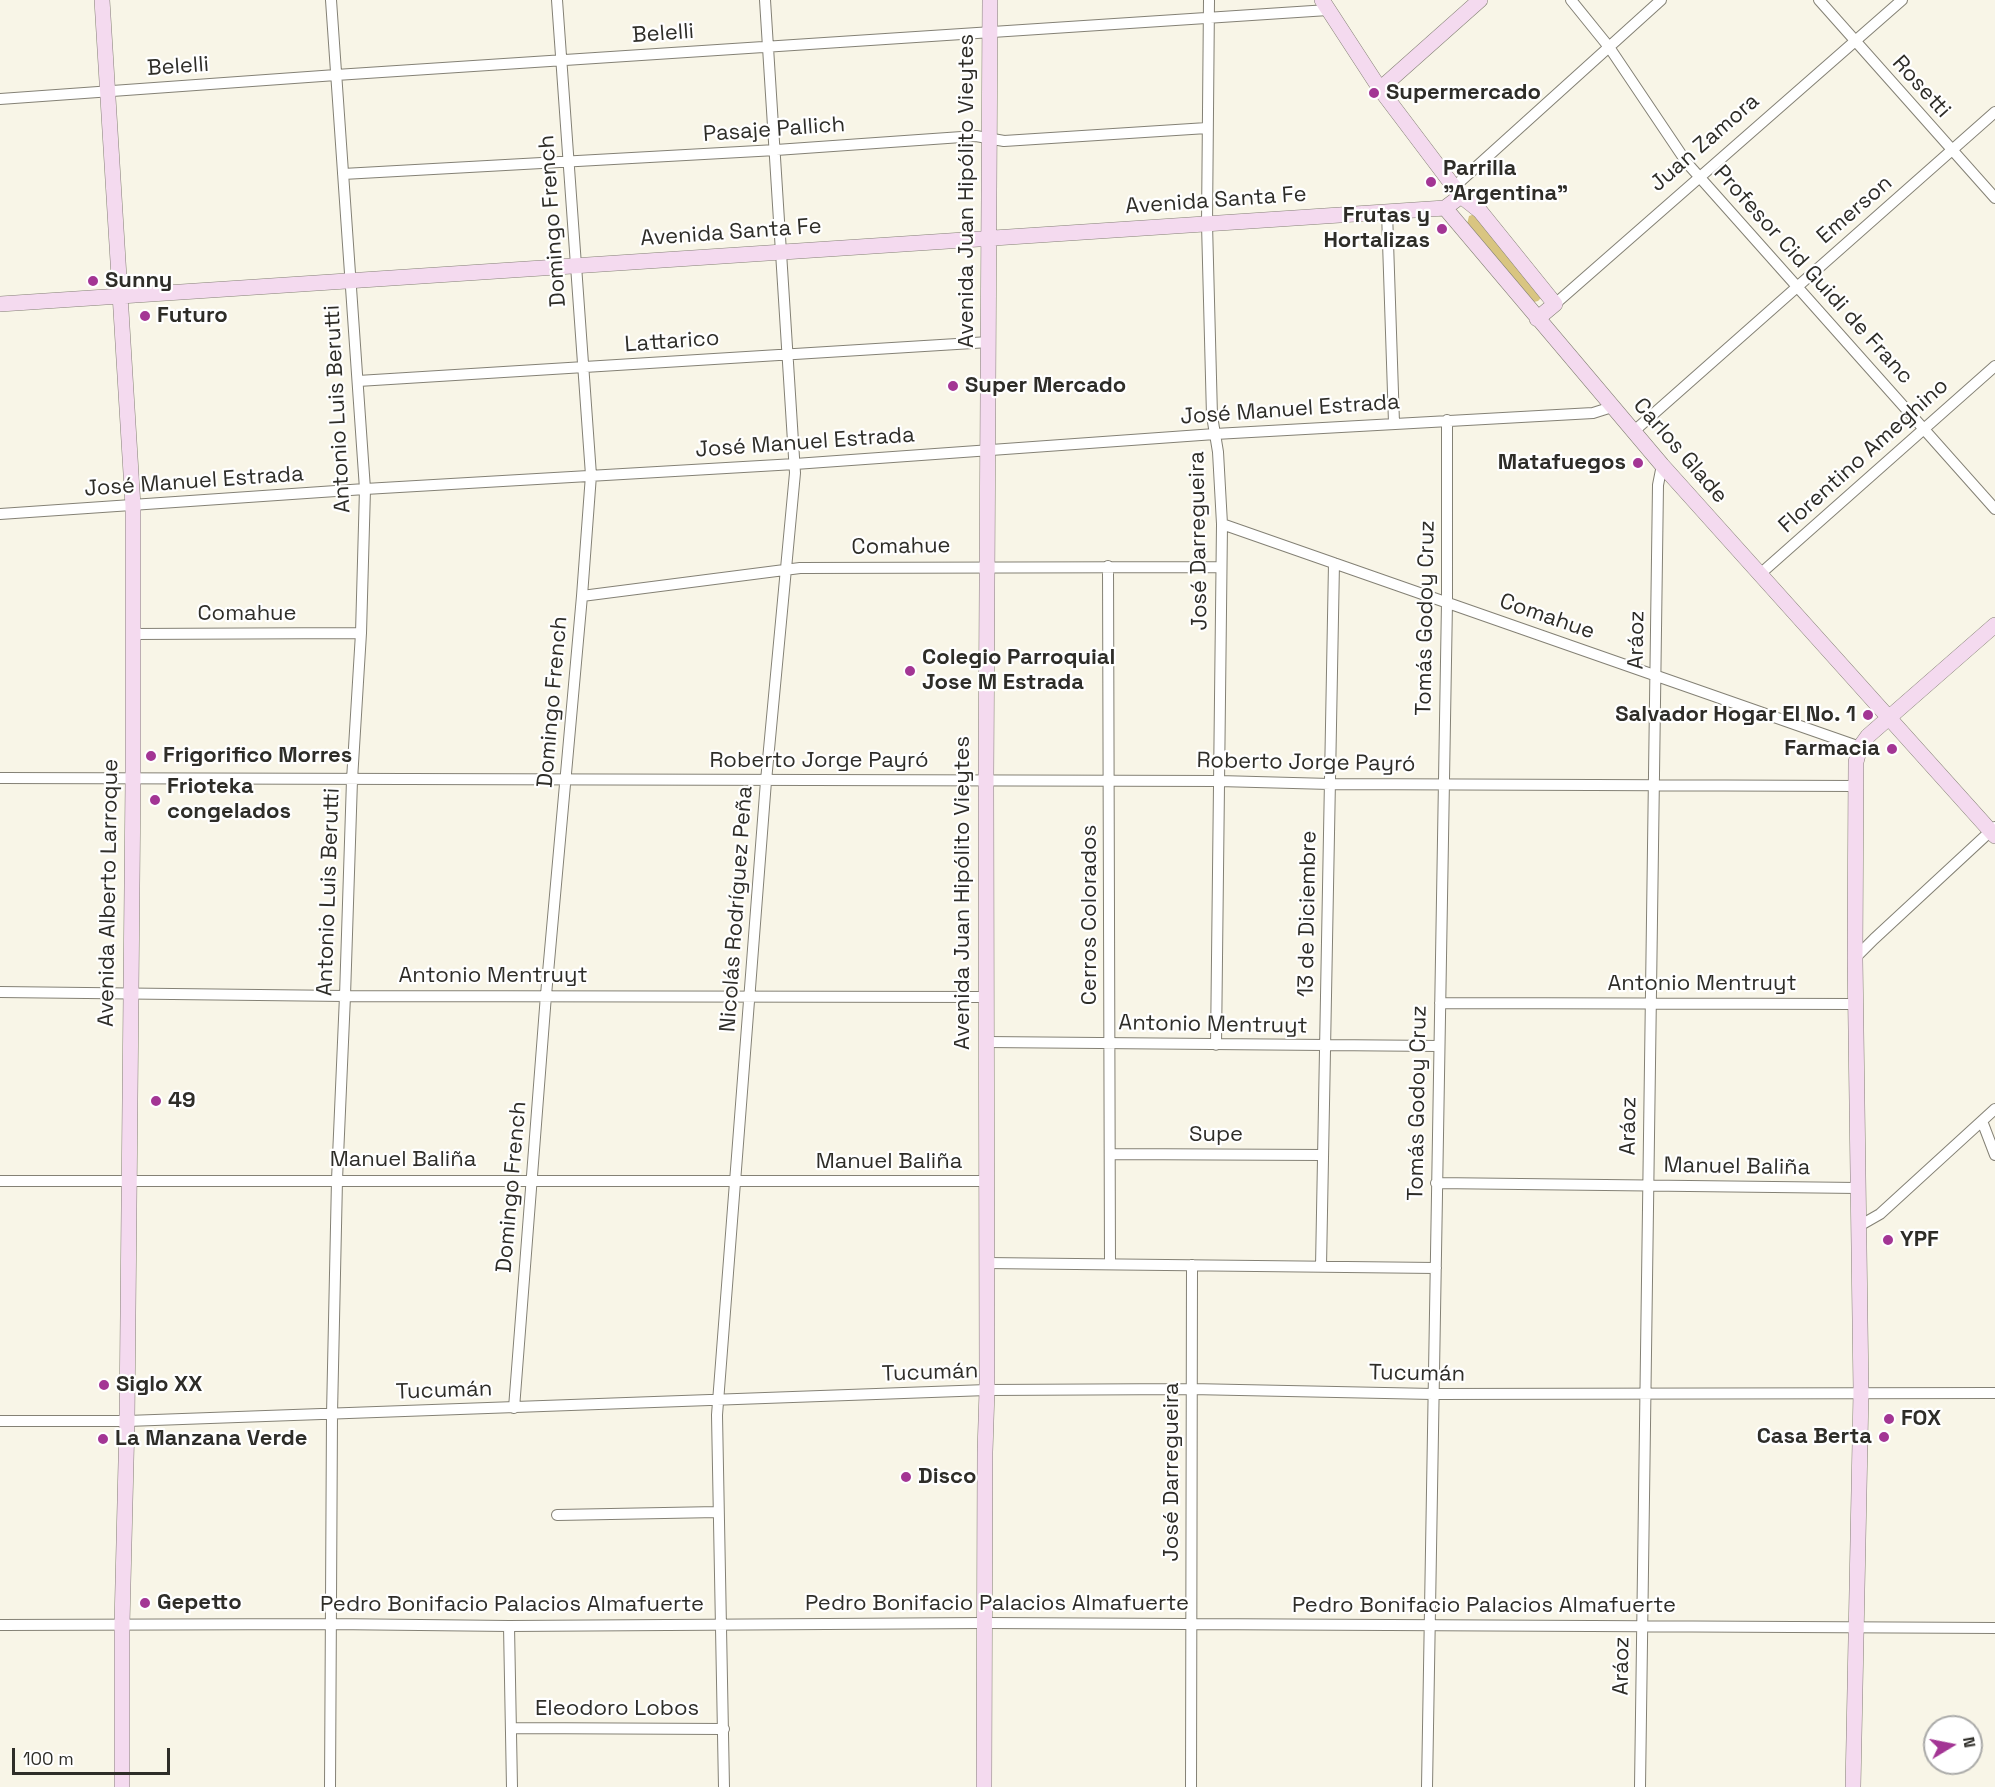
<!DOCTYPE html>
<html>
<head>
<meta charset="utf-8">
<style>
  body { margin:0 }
  #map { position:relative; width:1995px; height:1787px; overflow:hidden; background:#f8f5e7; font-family:"Space Grotesk",sans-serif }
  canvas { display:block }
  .north { position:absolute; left:1923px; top:1715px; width:60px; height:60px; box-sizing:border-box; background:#fff; border:2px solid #ababa9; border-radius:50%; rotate:80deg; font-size:16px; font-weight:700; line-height:24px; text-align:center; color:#2e2d28 }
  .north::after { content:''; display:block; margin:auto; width:21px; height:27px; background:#a33594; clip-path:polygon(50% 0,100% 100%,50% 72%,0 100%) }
  .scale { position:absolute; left:12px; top:1748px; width:158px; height:27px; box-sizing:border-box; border:3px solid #2e2d28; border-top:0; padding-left:8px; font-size:18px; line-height:21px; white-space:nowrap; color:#2e2d28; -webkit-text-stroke:4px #fff; paint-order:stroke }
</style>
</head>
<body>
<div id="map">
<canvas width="1995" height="1787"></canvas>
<div class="north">N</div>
<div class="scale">100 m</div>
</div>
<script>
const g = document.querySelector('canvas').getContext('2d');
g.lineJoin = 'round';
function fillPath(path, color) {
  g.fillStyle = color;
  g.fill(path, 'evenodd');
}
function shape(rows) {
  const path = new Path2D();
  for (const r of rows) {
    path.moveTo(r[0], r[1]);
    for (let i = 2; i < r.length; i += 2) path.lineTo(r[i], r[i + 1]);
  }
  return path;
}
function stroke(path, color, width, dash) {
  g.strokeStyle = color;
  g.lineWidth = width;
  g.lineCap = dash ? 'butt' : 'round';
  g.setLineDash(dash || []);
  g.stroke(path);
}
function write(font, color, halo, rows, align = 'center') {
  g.font = font + ' "Space Grotesk",sans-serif';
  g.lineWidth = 4.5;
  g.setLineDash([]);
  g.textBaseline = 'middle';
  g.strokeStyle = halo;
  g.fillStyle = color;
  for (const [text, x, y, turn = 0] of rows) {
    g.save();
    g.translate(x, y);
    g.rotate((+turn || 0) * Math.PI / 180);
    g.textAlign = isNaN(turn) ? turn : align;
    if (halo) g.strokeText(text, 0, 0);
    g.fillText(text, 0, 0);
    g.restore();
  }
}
fillPath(shape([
  [1475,214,1542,297,1538,301,1534,302,1467,224,1469,216]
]), '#d9c581');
const street = shape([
  [1209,0,1207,224,1212,416,1218,452,1222,524,1216,1045],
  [1571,0,1609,47,1687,163,1995,509],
  [1819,0,1995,198],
  [0,99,336,75,1328,10],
  [343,174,776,150,976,136,1004,141,1207,128],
  [1454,187,1661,0],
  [1387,212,1394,423],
  [1555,304,1902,0],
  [358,381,989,342],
  [1633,432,1995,112],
  [0,514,365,489,795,464,1215,434,1593,413,1612,407],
  [1222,524,1860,747],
  [1108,566,1110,1264],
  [1759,575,1995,366],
  [582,596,800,568,1221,567],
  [133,634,361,633],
  [0,778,1219,781,1330,784,1855,786],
  [1855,958,1874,939,1995,827],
  [0,992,345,996,986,997],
  [1440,1003,1856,1004],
  [986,1042,1439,1046],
  [1982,1121,1995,1155],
  [1110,1154,1323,1155],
  [0,1181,986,1181],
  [1436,1183,1858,1188],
  [1859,1226,1880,1214,1995,1109],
  [986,1263,1436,1268],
  [1321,1266,1334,563],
  [514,1408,546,995,582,596,591,475,557,0],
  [0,1421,127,1421,987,1390,1191,1389,1433,1394,1995,1393],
  [557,1515,718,1512],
  [0,1625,331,1624,509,1626,985,1623,1995,1628],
  [509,1626,512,1787],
  [511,1728,724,1729],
  [330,1787,332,1414,337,1180,345,996,352,780,361,633,365,489,331,0],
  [724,1787,717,1415,766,781,795,473,765,0],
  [1191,1787,1192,1265],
  [1427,1787,1447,602,1447,420],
  [1640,1787,1658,485,1662,465]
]);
const secondary = shape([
  [102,0,133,506,133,779,127,1421,122,1624,122,1787],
  [1322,0,1380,89,1454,187,1461,196,1480,211,1555,304,1537,319],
  [1380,89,1480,0],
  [1445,208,1662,465,1995,836],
  [0,304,1445,208,1461,196],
  [984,1787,985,1452,987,1390,986,780,990,0],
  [1853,1787,1861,1392,1855,958,1856,762,1860,747,1868,736,1995,625]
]);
stroke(street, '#848175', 12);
stroke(secondary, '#848175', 16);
stroke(street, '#fff', 10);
stroke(secondary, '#f4daef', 15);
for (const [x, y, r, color] of [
  [1374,93,6,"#a33594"],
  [1431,182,6,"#a33594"],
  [1442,229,6,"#a33594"],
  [93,281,6,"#a33594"],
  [145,316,6,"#a33594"],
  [953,386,6,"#a33594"],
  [1638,463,6,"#a33594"],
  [910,671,6,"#a33594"],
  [1868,715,6,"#a33594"],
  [1892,749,6,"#a33594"],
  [151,756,6,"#a33594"],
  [155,800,6,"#a33594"],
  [156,1101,6,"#a33594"],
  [1888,1240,6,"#a33594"],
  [104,1385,6,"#a33594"],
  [1889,1419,6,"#a33594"],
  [1884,1437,6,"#a33594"],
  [103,1439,6,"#a33594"],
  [906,1477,6,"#a33594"],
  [145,1603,6,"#a33594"]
]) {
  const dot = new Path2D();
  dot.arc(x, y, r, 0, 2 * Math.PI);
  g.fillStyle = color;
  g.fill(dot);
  stroke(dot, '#fff', 2);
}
write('22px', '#2e2d28', '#fff', [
  ["Belelli",663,34,-4],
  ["Belelli",178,67,-4],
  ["Rosetti",1921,87,48],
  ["Pasaje Pallich",774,130,-4],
  ["Juan Zamora",1705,143,-41],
  ["Avenida Juan Hipólito Vieytes",967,191,-90],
  ["Avenida Santa Fe",1216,201,-4],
  ["Emerson",1855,210,-41],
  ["Domingo French",553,221,-94],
  ["Avenida Santa Fe",731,233,-4],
  ["Profesor Cid Guidi de Franc",1813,275,48],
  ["Lattarico",672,342,-4],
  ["Antonio Luis Berutti",338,409,-93],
  ["José Manuel Estrada",1290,410,-4],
  ["José Manuel Estrada",805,443,-4],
  ["Carlos Glade",1680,451,49],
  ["Florentino Ameghino",1864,456,-42],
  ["José Manuel Estrada",194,482,-4],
  ["José Darregueira",1199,541,-91],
  ["Comahue",901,547,-1],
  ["Comahue",247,614],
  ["Comahue",1547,617,19],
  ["Tomás Godoy Cruz",1426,618,-89],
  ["Aráoz",1637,640,-89],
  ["Domingo French",553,702,-85],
  ["Roberto Jorge Payró",819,761],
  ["Roberto Jorge Payró",1306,763,1],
  ["Antonio Luis Berutti",329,892,-88],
  ["Avenida Alberto Larroque",109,893,-89],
  ["Avenida Juan Hipólito Vieytes",963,893,-90],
  ["Nicolás Rodríguez Peña",737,909,-86],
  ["13 de Diciembre",1308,914,-89],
  ["Cerros Colorados",1090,915,-90],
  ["Antonio Mentruyt",493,976],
  ["Antonio Mentruyt",1702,984],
  ["Antonio Mentruyt",1213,1025,1],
  ["Tomás Godoy Cruz",1418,1103,-89],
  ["Aráoz",1629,1126,-89],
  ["Supe",1216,1135],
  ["Manuel Baliña",403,1160],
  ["Manuel Baliña",889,1162],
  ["Manuel Baliña",1737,1167,1],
  ["Domingo French",512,1187,-85],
  ["Tucumán",930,1373,-2],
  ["Tucumán",1417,1374,1],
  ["Tucumán",444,1391,-2],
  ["José Darregueira",1172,1472,-90],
  ["Pedro Bonifacio Palacios Almafuerte",997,1604],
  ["Pedro Bonifacio Palacios Almafuerte",512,1605],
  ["Pedro Bonifacio Palacios Almafuerte",1484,1606],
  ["Aráoz",1622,1666,-89],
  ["Eleodoro Lobos",617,1709]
]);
write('bold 22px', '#2e2d28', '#fff', [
  ["Supermercado",1386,93],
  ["Parrilla",1443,169],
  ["\"Argentina\"",1443,194],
  ["Frutas y",1430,216,"right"],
  ["Hortalizas",1430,241,"right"],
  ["Sunny",105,281],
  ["Futuro",157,316],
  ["Super Mercado",965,386],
  ["Matafuegos",1626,463,"right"],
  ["Colegio Parroquial",922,658],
  ["Jose M Estrada",922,683],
  ["Salvador Hogar El No. 1",1856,715,"right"],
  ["Farmacia",1880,749,"right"],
  ["Frigorifico Morres",163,756],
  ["Frioteka",167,787],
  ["congelados",167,812],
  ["49",168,1101],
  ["YPF",1900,1240],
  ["Siglo XX",116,1385],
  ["FOX",1901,1419],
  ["Casa Berta",1872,1437,"right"],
  ["La Manzana Verde",115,1439],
  ["Disco",918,1477],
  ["Gepetto",157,1603]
], 'left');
</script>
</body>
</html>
